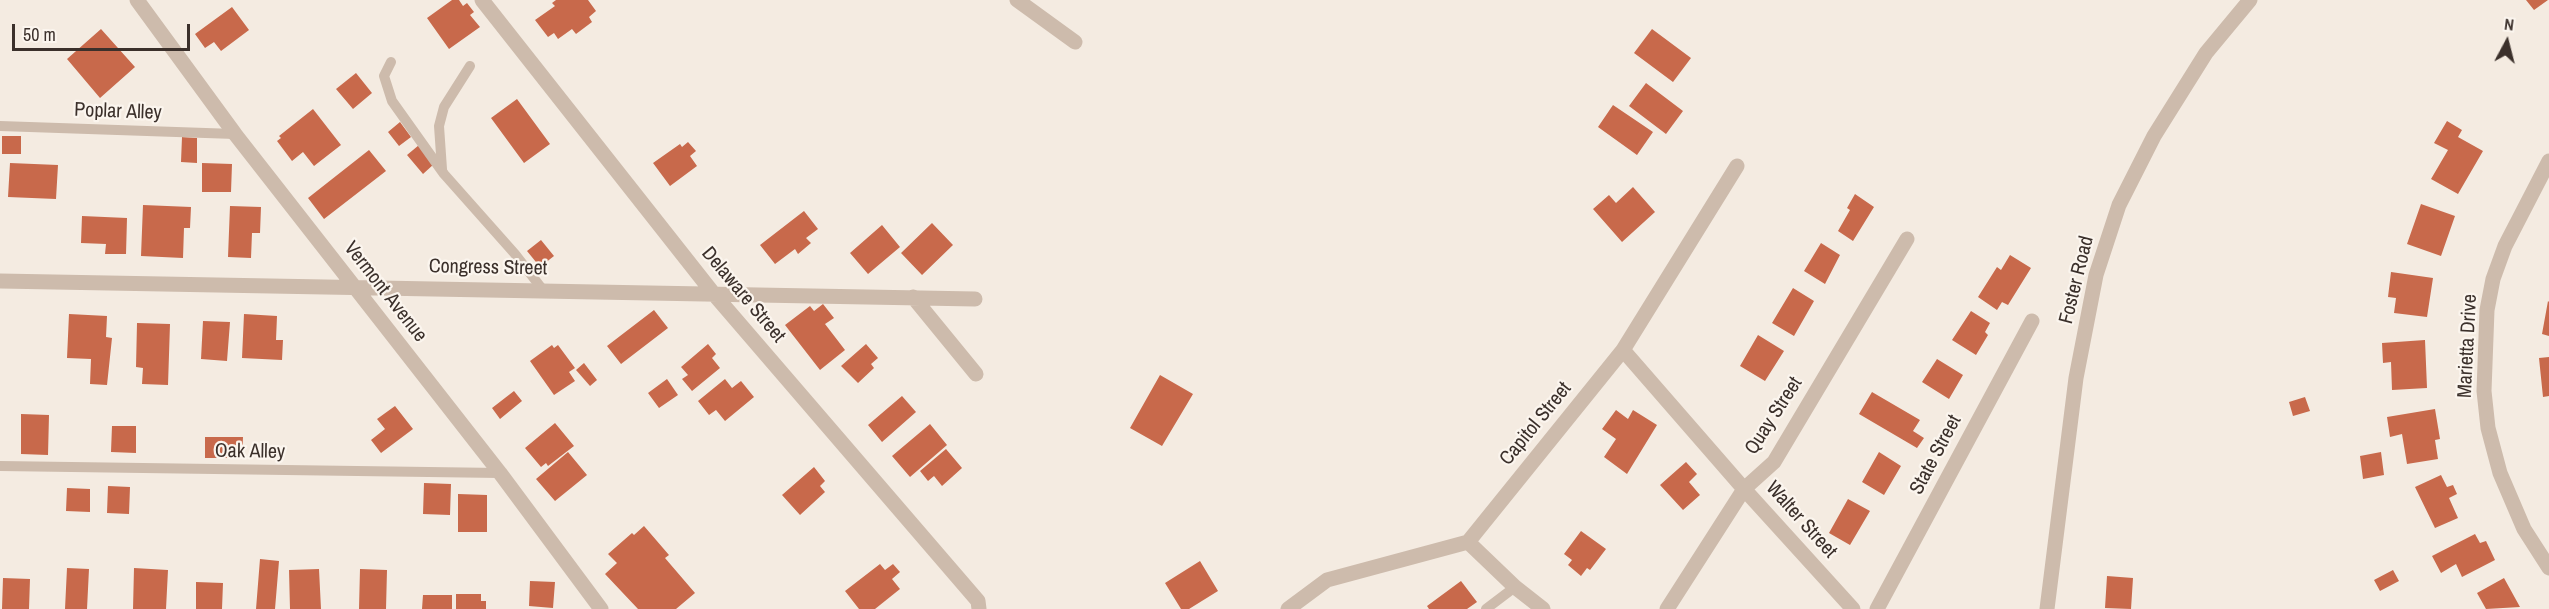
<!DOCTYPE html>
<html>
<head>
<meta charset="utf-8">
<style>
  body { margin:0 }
  #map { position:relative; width:2549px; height:609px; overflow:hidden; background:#f4ebe1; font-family:"Archivo Narrow",sans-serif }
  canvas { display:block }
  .north { position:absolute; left:2477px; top:12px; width:60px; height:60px; -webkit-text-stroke:4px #fbf5ee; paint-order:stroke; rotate:7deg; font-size:16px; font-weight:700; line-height:24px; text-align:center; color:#3b302b }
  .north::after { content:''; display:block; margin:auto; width:21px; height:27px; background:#3b302b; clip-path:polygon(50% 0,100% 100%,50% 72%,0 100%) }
  .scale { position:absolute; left:12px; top:24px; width:178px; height:27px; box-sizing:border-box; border:3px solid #3b302b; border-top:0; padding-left:8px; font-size:18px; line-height:21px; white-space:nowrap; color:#3b302b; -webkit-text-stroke:4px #fbf5ee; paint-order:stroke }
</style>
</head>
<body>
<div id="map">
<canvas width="2549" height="609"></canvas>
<div class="north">N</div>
<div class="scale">50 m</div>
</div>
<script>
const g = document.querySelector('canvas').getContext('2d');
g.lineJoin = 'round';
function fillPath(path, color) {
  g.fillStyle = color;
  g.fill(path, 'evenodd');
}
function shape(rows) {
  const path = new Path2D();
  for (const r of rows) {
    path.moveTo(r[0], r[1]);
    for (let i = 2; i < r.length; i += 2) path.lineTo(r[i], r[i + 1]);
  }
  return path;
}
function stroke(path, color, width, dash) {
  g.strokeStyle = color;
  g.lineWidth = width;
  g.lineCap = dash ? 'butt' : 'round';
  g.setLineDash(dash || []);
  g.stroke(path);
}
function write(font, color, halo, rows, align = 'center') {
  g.font = font + ' "Archivo Narrow",sans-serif';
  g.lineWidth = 4.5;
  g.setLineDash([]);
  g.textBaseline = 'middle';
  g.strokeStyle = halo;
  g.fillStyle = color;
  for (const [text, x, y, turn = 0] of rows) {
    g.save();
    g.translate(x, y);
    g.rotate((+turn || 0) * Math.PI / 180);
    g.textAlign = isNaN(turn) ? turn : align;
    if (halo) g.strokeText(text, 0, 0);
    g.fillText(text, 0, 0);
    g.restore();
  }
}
fillPath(shape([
  [452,0,459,0,463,6,467,3,474,12,470,15,480,27,449,49,427,18],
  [556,0,588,0,596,11,589,17,592,22,576,34,572,29,558,39,554,33,548,37,535,20,555,6,552,3],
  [2526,0,2548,0,2534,10],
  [232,7,249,30,221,51,214,42,205,48,195,34],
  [101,29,135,67,100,98,67,59],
  [1652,29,1691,58,1673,82,1634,53],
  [356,73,372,93,353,109,336,89],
  [1646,83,1683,111,1666,134,1629,106],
  [517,99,550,144,524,163,491,118],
  [1613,105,1653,132,1637,155,1598,127],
  [313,109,341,145,314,166,303,152,292,161,277,141,281,138,279,136],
  [2447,121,2462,130,2458,137,2483,151,2458,194,2431,179,2448,150,2434,143],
  [400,122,411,137,399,146,388,132],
  [2,136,21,136,21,154,2,154],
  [182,137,197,138,197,163,181,162],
  [688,142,696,151,690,156,697,166,670,186,653,163,680,144,682,147],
  [419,145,434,164,423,174,407,155],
  [369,150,386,171,324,219,308,198],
  [10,163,58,165,56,199,8,197],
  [202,163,232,164,231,192,202,192],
  [1633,187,1655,212,1622,242,1593,209,1609,195,1616,203],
  [1855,194,1874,207,1853,241,1838,231,1850,210,1847,208],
  [2421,204,2455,216,2441,256,2407,244],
  [143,205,191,207,190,228,184,228,183,258,141,256],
  [230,206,261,207,260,233,252,233,251,258,228,257],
  [804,211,818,229,806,238,811,243,798,254,795,249,775,264,760,245],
  [82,216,127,218,126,254,105,254,106,244,81,243],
  [932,223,953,245,922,275,901,253],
  [882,225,900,247,868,274,850,253],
  [541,240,554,256,540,267,527,251],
  [1821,243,1840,255,1825,284,1804,271],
  [2010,255,2031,268,2008,305,2002,302,1997,310,1978,297,1997,267,2001,270],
  [2391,272,2433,278,2427,317,2394,313,2396,298,2388,297],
  [1793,288,1814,301,1794,336,1772,323],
  [2548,301,2549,302,2549,336,2542,334],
  [823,304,834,318,825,324,845,350,820,370,785,325,810,306,814,311],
  [654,310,668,328,621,364,607,346],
  [1971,311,1990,323,1985,332,1988,335,1976,355,1952,340],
  [69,314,107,316,106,337,112,338,107,385,90,384,91,359,67,358],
  [244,314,277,316,276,340,283,340,282,360,242,358],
  [203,321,230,322,227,361,201,359],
  [137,323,170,324,168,385,142,384,143,368,136,367],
  [1758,335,1784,351,1765,381,1740,366],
  [2425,340,2427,388,2392,390,2391,362,2383,363,2382,343],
  [708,344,716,354,712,358,720,368,692,391,682,379,688,375,681,367],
  [866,344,878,358,871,364,874,368,858,383,841,366],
  [552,345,554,348,558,345,575,368,569,372,575,381,554,395,530,361],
  [2549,357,2549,396,2543,397,2539,358],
  [1937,359,1963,375,1949,399,1922,382],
  [584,363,597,380,590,386,576,370],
  [1160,375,1193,394,1162,446,1130,428],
  [667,379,678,395,659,408,648,393],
  [725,379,732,388,741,381,754,397,725,421,716,410,709,415,698,401],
  [514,391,522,401,500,419,492,408],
  [1872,392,1920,420,1913,431,1924,438,1917,448,1859,414],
  [902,396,916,412,882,442,868,425],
  [2305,397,2310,411,2293,416,2289,402],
  [395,406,413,429,381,453,371,440,385,429,377,419],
  [2435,409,2440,439,2435,440,2438,459,2407,464,2402,434,2390,437,2387,417],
  [1616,410,1628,419,1633,410,1657,425,1627,474,1604,457,1616,439,1602,429],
  [21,414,49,415,48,455,21,454],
  [555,423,574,446,548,466,546,463,541,467,525,448],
  [930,424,947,445,910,477,892,456],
  [112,426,136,426,136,453,111,452],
  [205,437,243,437,242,458,205,458],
  [946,449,962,468,942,486,934,476,928,481,920,471],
  [568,452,587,475,555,501,536,479],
  [1879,452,1901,466,1884,495,1862,482],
  [2381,452,2384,475,2363,479,2360,456],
  [1686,462,1697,474,1689,482,1700,495,1683,510,1660,485],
  [814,467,825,481,820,486,825,492,800,515,782,495],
  [2441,475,2447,487,2453,485,2457,494,2449,498,2458,518,2435,528,2415,487],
  [424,483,451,484,450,515,423,514],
  [108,486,130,487,129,514,107,513],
  [67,488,90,489,90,512,66,511],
  [458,494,487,495,487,532,458,532],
  [1848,499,1870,511,1850,545,1829,533],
  [644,526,669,555,665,558,695,593,676,609,638,609,605,574,617,563,608,554,632,533,634,535],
  [1581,531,1606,549,1590,570,1587,568,1581,576,1568,565,1572,560,1564,554],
  [2475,534,2480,543,2486,541,2495,560,2462,577,2456,564,2441,573,2432,556],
  [260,559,279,561,275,609,256,609],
  [1200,561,1218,591,1189,609,1181,609,1165,583],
  [880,564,885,570,893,564,900,572,892,579,900,589,875,609,859,609,845,591],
  [67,568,89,569,87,609,65,609],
  [134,568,168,570,166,609,133,609],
  [319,569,321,609,290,609,289,570],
  [360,569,387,570,386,609,359,609],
  [2393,570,2399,581,2380,591,2374,580],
  [2107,576,2133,578,2131,609,2105,608],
  [3,578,30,579,29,609,2,609],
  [2504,578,2520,607,2486,609,2477,593],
  [530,581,555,582,553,608,529,606],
  [1461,581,1477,602,1467,609,1429,609,1427,606],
  [196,582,223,583,222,609,196,609],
  [456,594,481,594,481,601,486,601,486,609,456,609],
  [423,595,452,595,452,609,422,609]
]), '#c8694b');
stroke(shape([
  [391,62,384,76,392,101,444,174,515,254,543,290],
  [0,126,235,134],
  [442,169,439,126,444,107,470,66],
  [0,466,500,473],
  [1486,609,1515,587]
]), '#cdbbac', 10);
stroke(shape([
  [137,0,235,134,500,473,601,609],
  [482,0,713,293,978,601,979,609],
  [1017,0,1075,42],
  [2549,161,2505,246,2493,279,2487,310,2484,391,2488,428,2500,473,2524,529,2549,568],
  [0,281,975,299],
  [913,297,976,374],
  [1623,350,1744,489,1853,609],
  [1468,542,1515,587,1543,609],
  [1288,609,1327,580,1468,542,1623,350,1737,166],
  [1667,609,1744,489,1774,462,1907,239],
  [1877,609,2032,321]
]), '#cdbbac', 15);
stroke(shape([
  [2047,609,2076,378,2096,275,2119,205,2154,136,2206,53,2250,0]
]), '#cdbbac', 15);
write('20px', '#3b302b', '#fbf5ee', [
  ["Poplar Alley",118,112,2],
  ["Congress Street",488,268,1],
  ["Foster Road",2077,280,-76],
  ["Vermont Avenue",385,292,52],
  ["Delaware Street",743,295,50],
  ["Marietta Drive",2468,346,-87],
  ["Quay Street",1774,416,-57],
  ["Capitol Street",1536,424,-51],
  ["Oak Alley",250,452,1],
  ["State Street",1936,455,-62],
  ["Walter Street",1801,520,48]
]);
</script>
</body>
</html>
